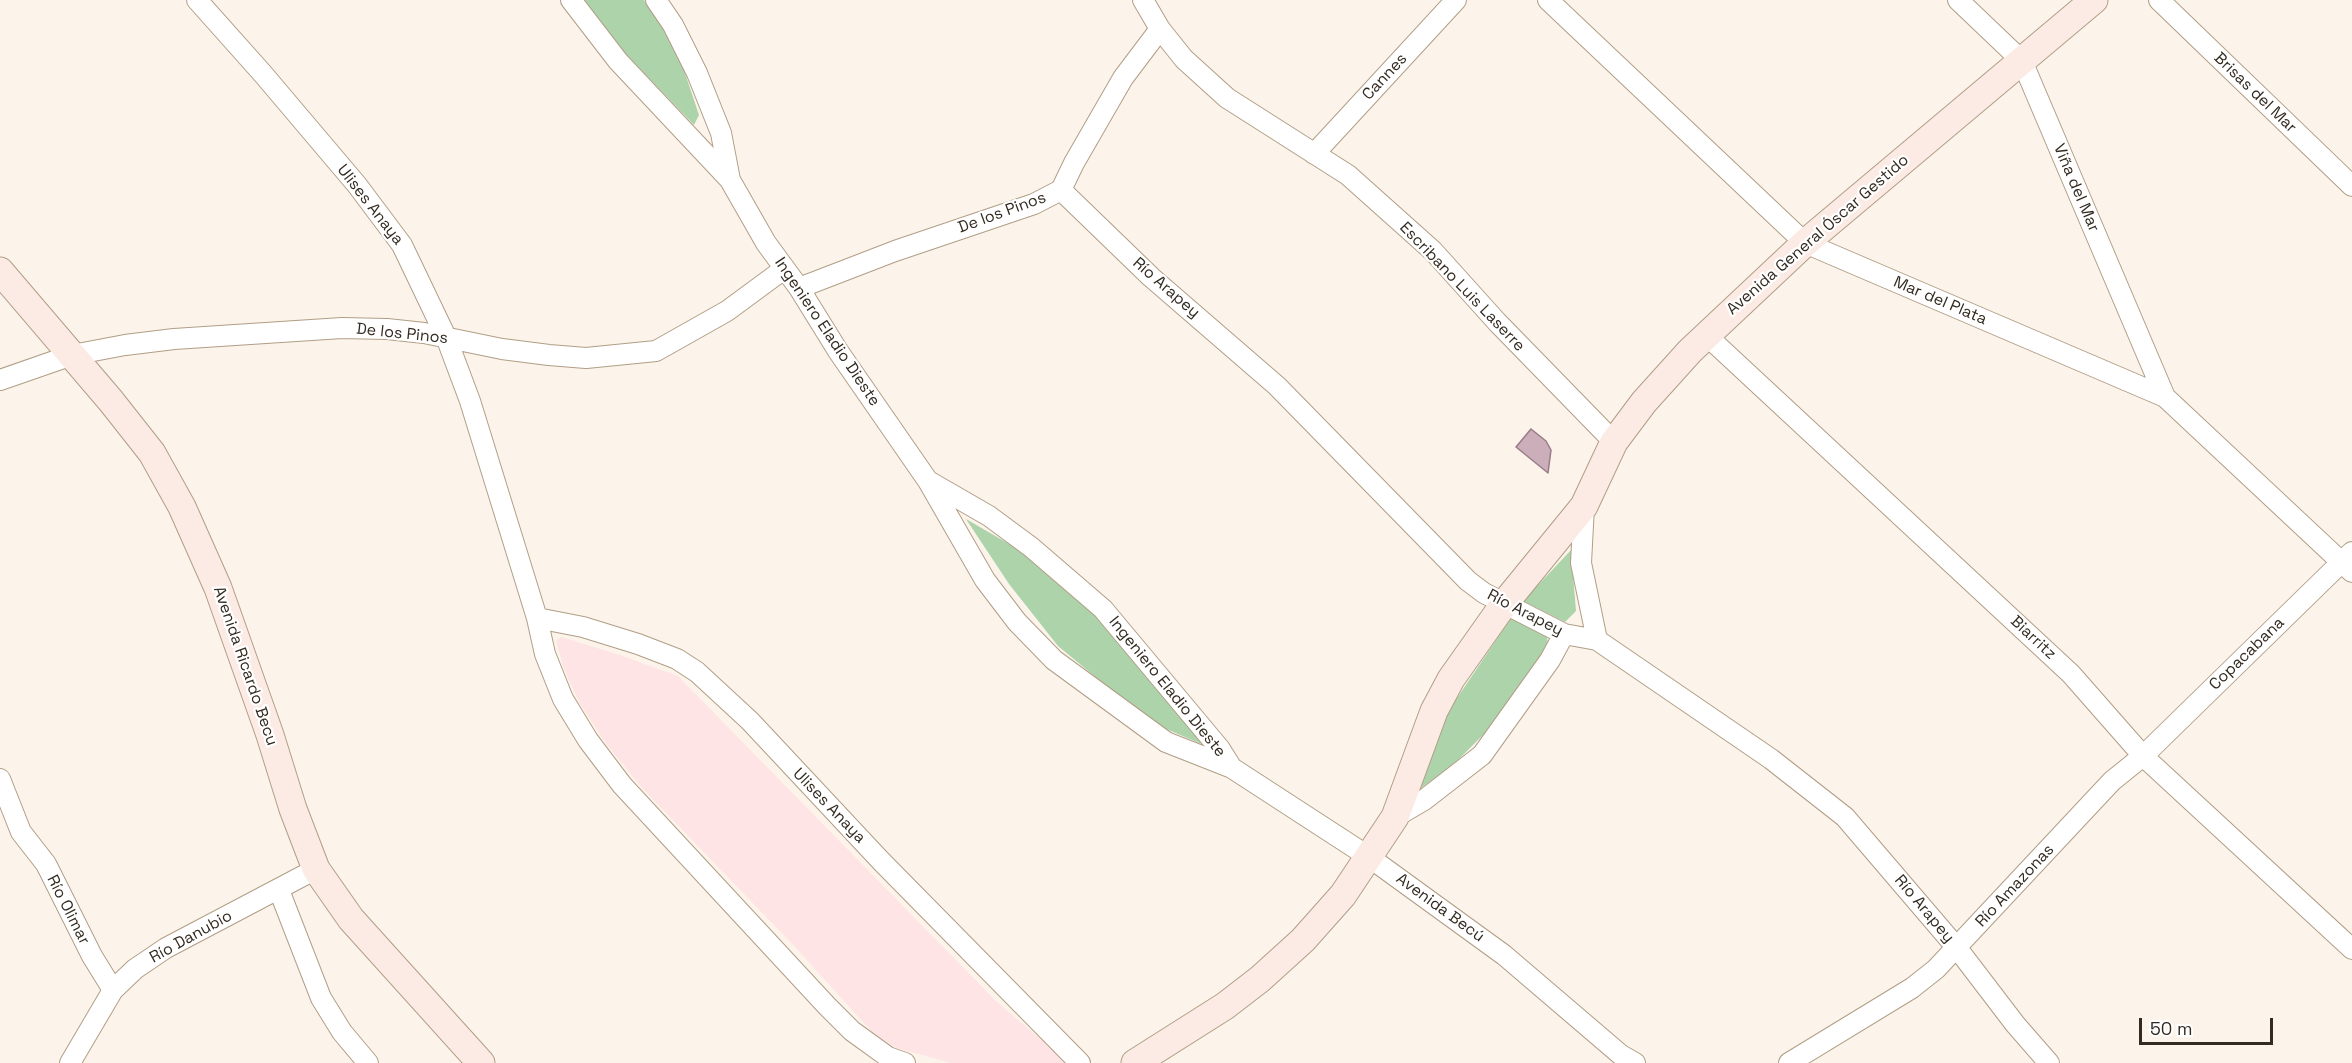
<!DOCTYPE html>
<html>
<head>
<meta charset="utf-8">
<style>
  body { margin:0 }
  #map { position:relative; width:2352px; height:1063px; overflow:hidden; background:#fcf4ea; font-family:"Space Grotesk",sans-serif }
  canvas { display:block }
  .scale { position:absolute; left:2139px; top:1018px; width:134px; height:27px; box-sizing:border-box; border:3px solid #322b21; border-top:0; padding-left:8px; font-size:18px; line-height:21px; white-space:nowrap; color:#322b21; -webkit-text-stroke:4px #fff; paint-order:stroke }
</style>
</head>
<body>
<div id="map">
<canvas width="2352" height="1063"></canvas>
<div class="scale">50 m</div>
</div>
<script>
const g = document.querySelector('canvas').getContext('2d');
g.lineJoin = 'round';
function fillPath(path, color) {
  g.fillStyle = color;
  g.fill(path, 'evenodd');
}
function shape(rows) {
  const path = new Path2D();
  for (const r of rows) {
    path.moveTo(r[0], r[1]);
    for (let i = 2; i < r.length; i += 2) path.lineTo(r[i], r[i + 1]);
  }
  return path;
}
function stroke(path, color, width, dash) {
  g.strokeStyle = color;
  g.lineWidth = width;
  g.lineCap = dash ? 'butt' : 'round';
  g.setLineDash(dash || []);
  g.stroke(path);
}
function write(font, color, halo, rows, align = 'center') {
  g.font = font + ' "Space Grotesk",sans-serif';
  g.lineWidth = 4.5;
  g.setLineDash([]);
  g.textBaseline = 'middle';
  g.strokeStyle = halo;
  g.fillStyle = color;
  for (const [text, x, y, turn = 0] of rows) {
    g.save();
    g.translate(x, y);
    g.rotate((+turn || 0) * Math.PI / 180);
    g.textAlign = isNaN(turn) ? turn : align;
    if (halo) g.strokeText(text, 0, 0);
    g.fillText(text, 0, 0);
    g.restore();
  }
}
fillPath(shape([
  [561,637,620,655,678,676,996,1001,1066,1061,1066,1063,951,1063,897,1048,874,1034,794,946,642,788,607,745,580,704,564,669,556,641]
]), '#ffe4e6');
fillPath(shape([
  [584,0,644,0,676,46,699,115,694,125,618,46],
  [966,519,1023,552,1084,603,1204,745,1159,726,1104,684,1058,646,1009,584],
  [1571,550,1576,611,1565,622,1523,601],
  [1511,618,1546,632,1549,648,1491,727,1453,765,1421,788,1430,748,1451,707]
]), '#add3ab');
const building = shape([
  [1531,429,1546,441,1551,450,1548,473,1516,447,1531,429]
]);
fillPath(building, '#ccadba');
stroke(building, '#9a7c89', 1.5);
const street = shape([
  [197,0,263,74,357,185,402,245,446,337,470,401,537,618,545,654,563,699,588,740,622,785,827,1006,852,1031,888,1057,905,1063],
  [571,0,618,61,730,180,766,243,799,288,838,351,928,481,985,580,1017,622,1054,660,1166,742,1232,768,1369,857,1504,955,1621,1055,1635,1063],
  [656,0,673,25,697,73,721,133,730,180],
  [1143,0,1160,29,1184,59,1227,98,1348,175,1433,251,1497,322,1614,442],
  [1548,0,1805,243,2165,397,2352,572],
  [1958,0,2022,61,2165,397],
  [2159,0,2352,186],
  [1314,154,1456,0],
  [1061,190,1151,277,1277,386,1468,581,1484,593,1564,634,1597,640,1771,759,1845,817,1957,948,2015,1024,2049,1063],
  [799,288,895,251,1034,204,1061,190,1074,163,1123,78,1160,29],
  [1706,335,2071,674,2143,756,2352,949],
  [0,380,72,355,125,345,174,339,342,328,387,329,424,333,502,349,549,355,586,358,656,351,727,311,784,269],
  [930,482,989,516,1031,547,1103,609,1220,749,1232,768],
  [1584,506,1581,563,1597,640],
  [537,618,583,627,638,644,677,659,697,672,750,721,881,861,1080,1063],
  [0,779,21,832,46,864,92,956,113,990],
  [1395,817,1424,800,1482,755,1550,660,1564,634],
  [279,890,321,998,342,1032,368,1063],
  [70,1063,113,990,135,969,166,948,316,869],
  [1789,1063,1912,988,1936,969,2112,781,2143,756,2352,552]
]);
const secondary = shape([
  [0,271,111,401,152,453,182,507,218,588,270,735,293,809,316,869,351,919,481,1063],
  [1135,1063,1225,1006,1260,979,1303,940,1343,895,1395,817,1434,711,1451,679,1504,604,1584,506,1614,442,1644,402,1690,351,1805,243,2094,0]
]);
stroke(street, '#b19e86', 22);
stroke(secondary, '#b19e86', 29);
stroke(street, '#fff', 20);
stroke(secondary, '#fcebe4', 27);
write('16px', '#322b21', '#fff', [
  ["Cannes",1385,77,-47],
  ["Brisas del Mar",2255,93,44],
  ["Viña del Mar",2076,188,67],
  ["Ulises Anaya",370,205,52],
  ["De los Pinos",1002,213,-20],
  ["Avenida General Óscar Gestido",1818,235,-41],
  ["Escribano Luis Laserre",1462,287,46],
  ["Río Arapey",1166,288,41],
  ["Mar del Plata",1940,301,23],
  ["Ingeniero Eladio Dieste",827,332,56],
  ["De los Pinos",402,334,6],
  ["Río Arapey",1525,613,27],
  ["Biarritz",2033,638,43],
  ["Copacabana",2247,654,-44],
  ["Avenida Ricardo Becu",245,666,71],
  ["Ingeniero Eladio Dieste",1167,687,51],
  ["Ulises Anaya",829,806,46],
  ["Río Amazonas",2015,886,-47],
  ["Avenida Becú",1440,908,36],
  ["Río Arapey",1924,909,50],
  ["Río Olimar",68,910,63],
  ["Río Danubio",191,937,-29]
]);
</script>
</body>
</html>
